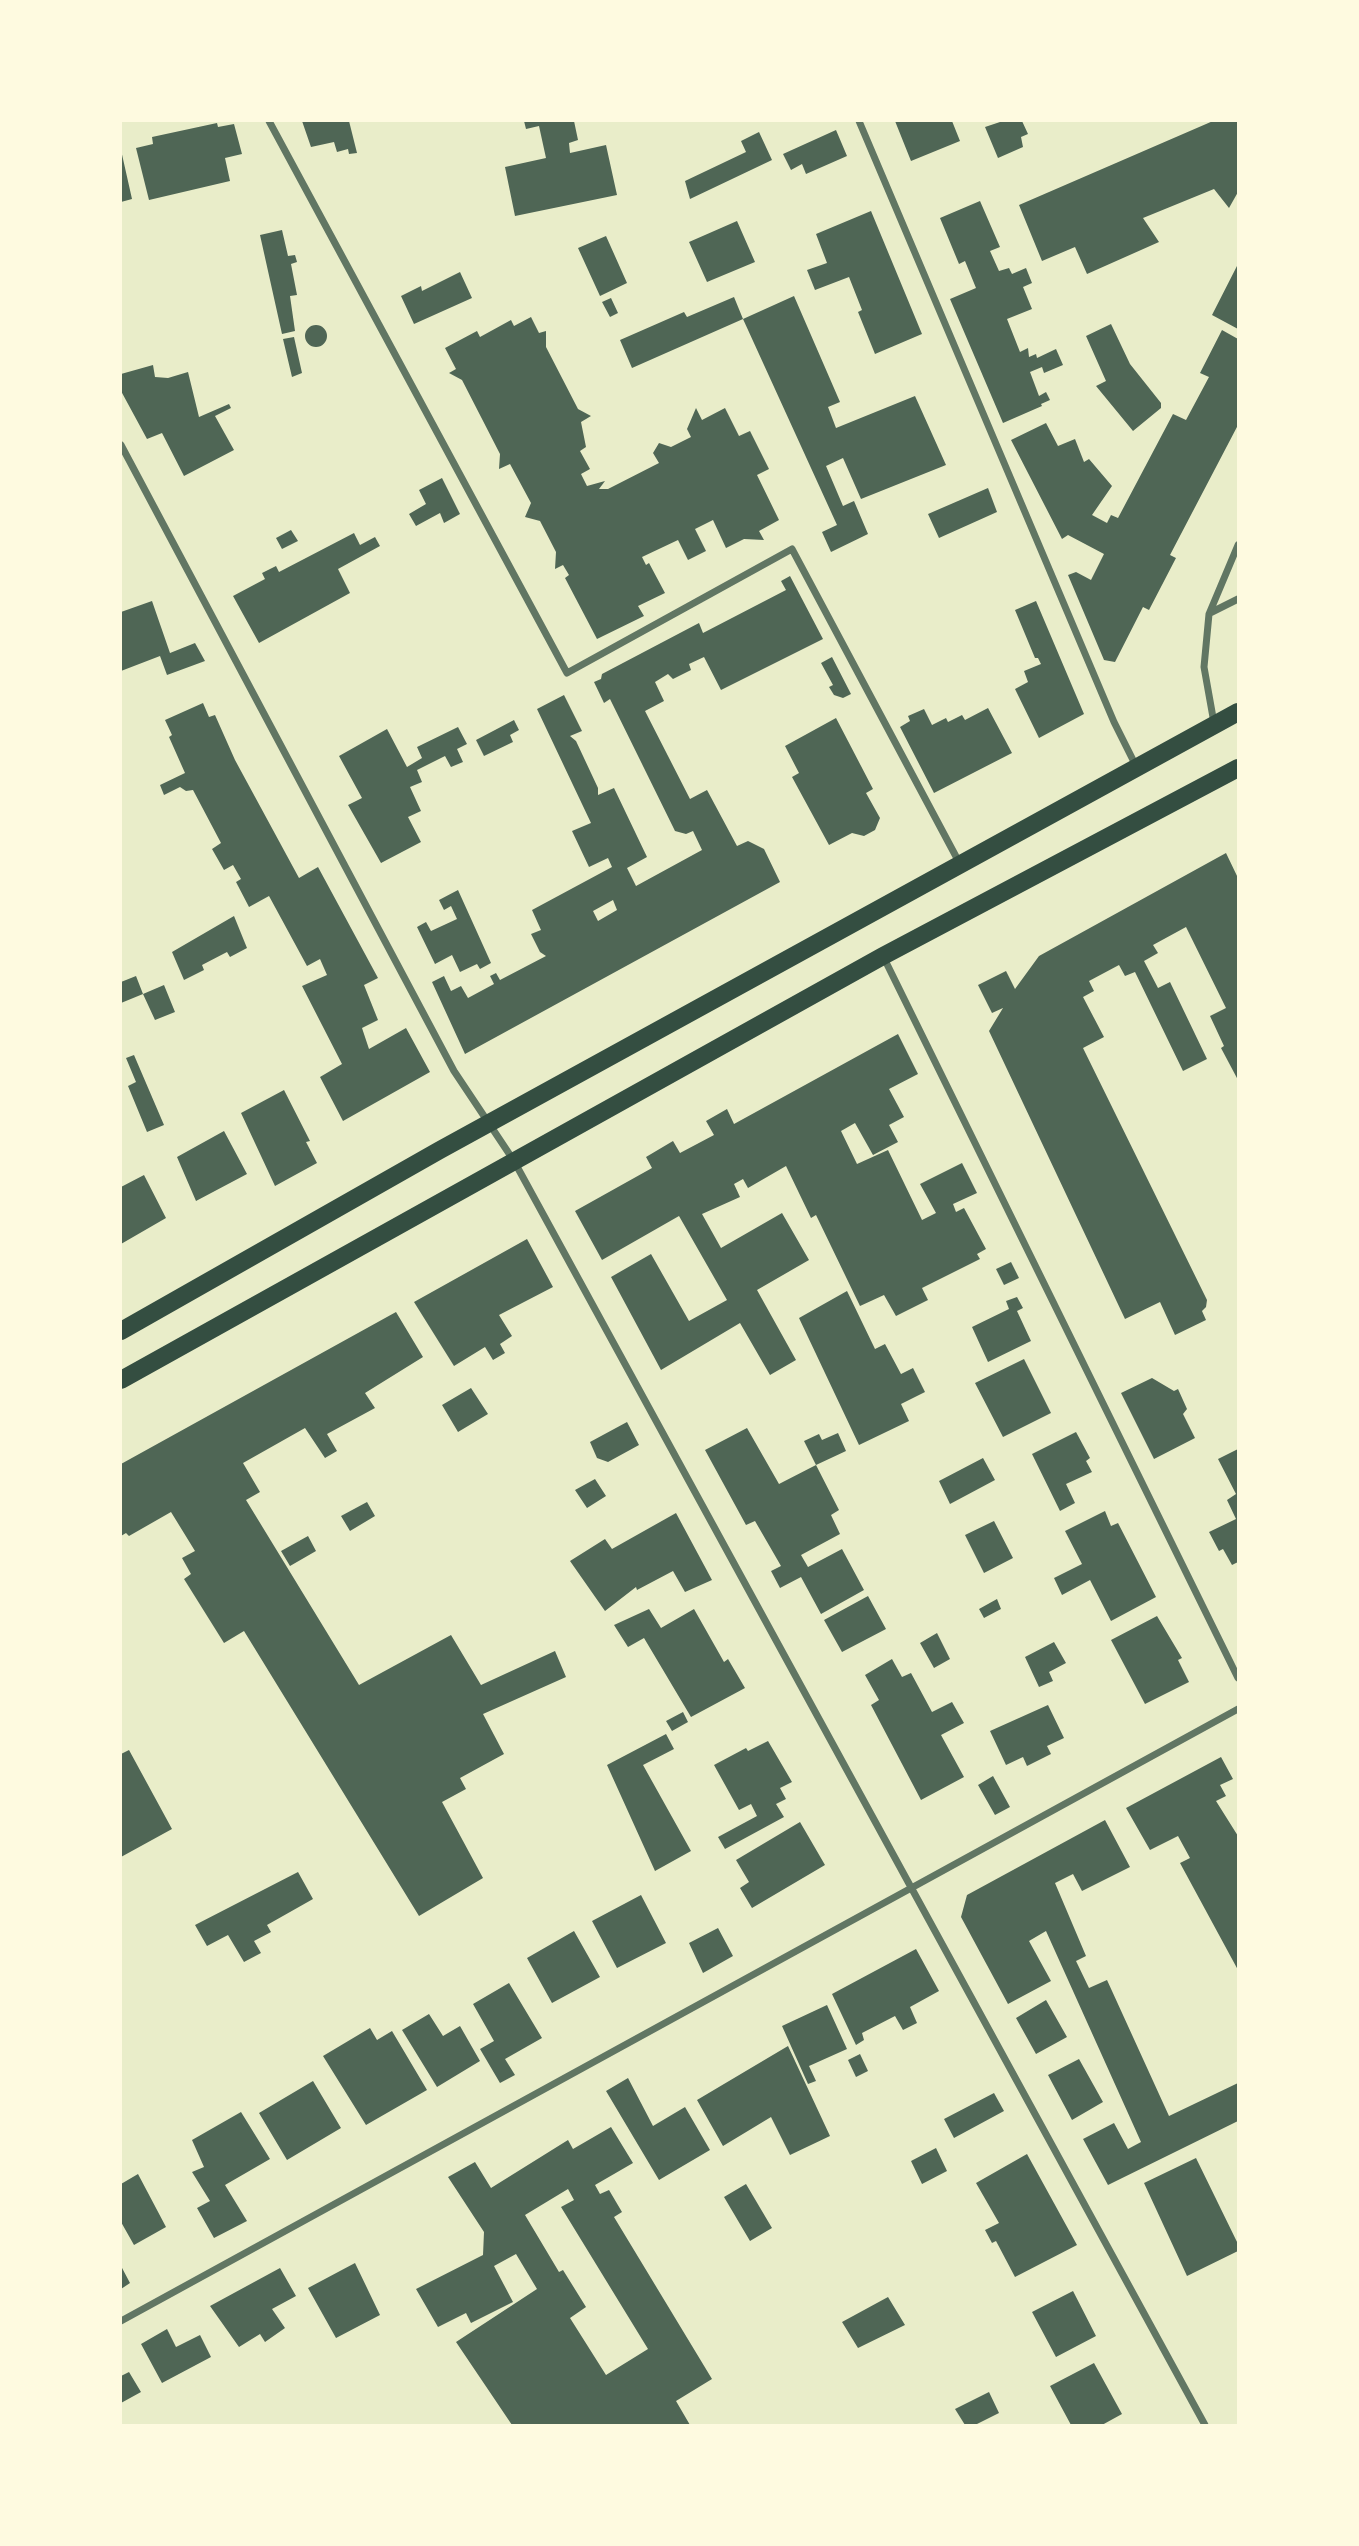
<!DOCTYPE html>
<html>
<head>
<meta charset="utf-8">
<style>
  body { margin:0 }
  #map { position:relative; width:1359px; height:2546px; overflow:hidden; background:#e9edc9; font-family:"IBM Plex Sans",sans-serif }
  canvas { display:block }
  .frame { position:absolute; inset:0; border:122px solid #fefae0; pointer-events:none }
</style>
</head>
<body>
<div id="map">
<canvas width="1359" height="2546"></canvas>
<div class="frame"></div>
</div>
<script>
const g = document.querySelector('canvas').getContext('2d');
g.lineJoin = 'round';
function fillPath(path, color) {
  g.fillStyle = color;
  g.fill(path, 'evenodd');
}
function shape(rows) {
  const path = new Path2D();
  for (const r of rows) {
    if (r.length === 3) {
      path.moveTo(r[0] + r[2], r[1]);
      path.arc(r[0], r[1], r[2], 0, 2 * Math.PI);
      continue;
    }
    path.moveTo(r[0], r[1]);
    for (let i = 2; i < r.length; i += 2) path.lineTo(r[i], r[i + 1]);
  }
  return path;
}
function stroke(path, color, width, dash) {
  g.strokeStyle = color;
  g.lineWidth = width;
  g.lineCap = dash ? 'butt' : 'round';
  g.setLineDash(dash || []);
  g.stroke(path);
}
fillPath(shape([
  [302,121,349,121,357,153,349,154,348,149,337,152,334,142,311,147],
  [524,121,574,121,578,140,569,143,570,153,606,145,617,195,515,216,505,167,546,158,539,126,526,129],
  [895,121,952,121,960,141,911,161],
  [1003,121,1022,121,1028,134,1021,137,1023,147,998,158,985,127],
  [1213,121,1238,121,1238,192,1229,208,1214,189,1143,218,1159,242,1087,274,1075,247,1042,261,1019,205],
  [217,123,218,127,234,124,242,154,225,158,230,181,149,200,136,148,153,144,152,137],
  [836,130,847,156,806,174,802,164,791,170,783,154],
  [759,132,772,160,690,199,685,181,746,152,741,141],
  [121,150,132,199,121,202],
  [980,201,1000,247,990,251,999,271,1009,268,1012,274,1026,268,1032,283,1023,287,1032,309,1007,319,1020,352,1028,348,1029,357,1036,354,1037,358,1056,349,1063,365,1044,373,1042,367,1030,372,1039,396,1046,392,1050,400,1041,404,1042,406,1003,423,950,299,976,288,965,261,959,264,940,218],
  [871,211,922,334,875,354,858,312,862,310,849,277,815,290,807,270,827,263,816,234],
  [737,221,755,262,707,282,689,242],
  [282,230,288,256,295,255,297,262,291,264,297,295,290,296,295,331,282,334,260,235],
  [606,236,627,283,600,296,578,248],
  [1238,264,1238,329,1212,315],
  [460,272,472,298,414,324,401,296,421,286,422,291],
  [794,296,840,402,828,407,836,428,915,396,946,465,861,499,843,458,826,466,843,506,854,501,868,534,831,552,822,532,837,525,743,319],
  [734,297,743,319,632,368,620,340,684,312,687,317],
  [611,298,618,313,610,317,602,302],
  [531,317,539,333,546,331,546,347,578,409,591,416,581,422,586,447,580,451,590,469,581,474,587,486,605,481,599,489,608,489,659,463,653,453,659,443,671,447,691,437,687,429,696,408,702,420,725,408,739,436,750,431,769,469,757,475,779,520,759,531,764,540,744,539,726,548,713,520,695,529,706,551,688,560,678,540,642,557,646,565,649,563,665,593,638,606,644,616,597,639,565,578,569,575,563,565,555,569,556,552,540,521,525,517,531,503,510,464,499,469,500,454,462,380,449,373,456,369,445,348,477,331,480,337,511,320,514,326],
  [1111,324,1130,364,1161,403,1161,408,1133,431,1096,386,1106,381,1086,336],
  [316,336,11],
  [1222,330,1238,339,1238,425,1170,555,1176,558,1149,610,1143,607,1115,662,1104,660,1068,575,1076,572,1091,580,1104,554,1068,535,1062,539,1011,440,1046,423,1058,446,1075,439,1084,462,1089,459,1112,486,1092,515,1107,523,1111,515,1118,518,1173,414,1186,420,1209,377,1200,373],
  [294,337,302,373,292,377,283,339],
  [153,365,155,377,168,378,188,372,199,417,229,404,231,408,215,416,234,450,184,476,162,433,147,439,121,391,121,374],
  [442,478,460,514,444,523,440,513,416,526,409,514,426,504,419,490],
  [988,488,997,512,939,538,928,514],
  [291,530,298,541,282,549,276,538],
  [354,533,360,545,375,537,380,546,338,569,350,593,259,643,233,596,265,579,262,573,276,566,279,572],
  [790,576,823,639,721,690,704,657,689,664,691,670,673,679,668,674,655,682,664,701,645,711,690,799,707,790,737,846,748,841,764,849,780,882,465,1054,432,982,444,976,451,991,461,986,468,998,494,984,490,976,496,973,500,980,546,956,540,952,531,934,541,930,532,910,612,867,608,858,589,867,572,831,591,823,537,709,564,695,582,731,570,736,576,741,598,788,598,795,614,788,647,857,627,868,636,886,702,850,693,831,686,834,675,831,610,699,604,703,594,682,601,679,602,674,699,623,703,633,786,590,781,581],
  [613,900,617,910,598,921,593,911],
  [152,601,170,653,195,643,205,661,167,675,160,656,121,671,121,612],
  [1036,601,1084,714,1039,738,1015,689,1028,682,1024,671,1041,664,1038,658,1035,658,1015,610],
  [832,657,851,694,843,698,834,695,829,687,833,685,821,663],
  [203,703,209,717,215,715,235,760,299,878,318,867,378,978,364,985,378,1020,362,1028,369,1049,406,1028,430,1072,343,1121,320,1077,342,1064,302,986,327,975,320,959,307,966,269,896,249,907,236,882,241,879,233,865,224,870,212,849,221,843,193,790,186,791,180,787,164,795,160,785,185,773,169,737,172,735,165,720],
  [988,708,1012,753,934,793,900,727,910,721,908,716,924,709,932,725,946,718,948,722,962,715,965,720],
  [836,718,873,789,866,793,880,818,875,830,864,836,852,833,829,845,792,777,799,773,785,746],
  [514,720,519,730,510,735,513,742,484,756,476,740],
  [458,727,467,744,457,749,463,762,451,767,445,756,417,770,422,782,410,787,421,811,408,817,421,842,381,863,348,805,362,798,339,756,387,729,407,767,422,758,417,747],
  [1226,853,1238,878,1238,1080,1221,1048,1224,1046,1210,1016,1226,1008,1186,927,1153,945,1158,953,1144,961,1158,988,1170,982,1207,1059,1183,1071,1135,972,1125,976,1119,965,1089,981,1094,991,1083,997,1104,1037,1083,1048,1207,1300,1206,1307,1202,1311,1206,1320,1175,1335,1160,1302,1125,1319,989,1031,1003,1008,992,1013,978,985,1006,971,1015,989,1039,956],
  [458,890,491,963,480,969,477,964,460,972,452,955,435,964,417,927,426,922,431,931,457,919,451,906,444,910,439,900],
  [234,916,247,948,230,957,227,952,202,965,204,970,184,980,172,952],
  [136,976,143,994,121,1003,121,982],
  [164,985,175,1012,155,1020,143,994],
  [898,1034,918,1074,889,1089,904,1117,889,1125,898,1142,873,1155,855,1123,841,1131,857,1164,888,1150,922,1220,936,1213,920,1184,962,1163,977,1193,953,1204,956,1212,964,1208,986,1249,977,1254,980,1259,922,1288,928,1300,896,1316,884,1295,860,1306,816,1215,811,1218,786,1166,748,1188,743,1179,734,1184,740,1197,702,1214,721,1248,782,1213,809,1260,757,1290,796,1360,770,1375,740,1323,661,1370,611,1277,651,1254,689,1321,727,1300,679,1216,602,1260,575,1211,652,1168,646,1157,673,1141,680,1153,714,1135,706,1121,727,1109,734,1124],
  [134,1055,164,1125,147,1132,128,1086,136,1082,126,1058],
  [284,1090,310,1141,306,1142,317,1163,275,1186,241,1113],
  [224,1131,247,1174,196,1201,177,1157],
  [144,1175,166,1218,121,1244,121,1187],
  [527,1239,553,1287,499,1315,512,1336,500,1344,505,1353,493,1360,485,1347,454,1366,414,1302],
  [1011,1262,1019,1278,1004,1285,996,1269],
  [847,1291,875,1349,885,1344,901,1374,913,1368,925,1392,901,1404,909,1421,859,1445,799,1318],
  [1017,1297,1023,1308,1017,1311,1031,1341,988,1362,972,1327,1009,1309,1006,1301],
  [396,1312,423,1357,365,1393,375,1408,327,1434,337,1451,325,1458,305,1428,243,1463,260,1492,246,1500,359,1685,451,1635,481,1685,555,1651,566,1677,483,1714,504,1754,460,1778,466,1789,442,1802,483,1878,419,1916,244,1631,224,1643,184,1579,191,1574,182,1558,195,1551,171,1512,129,1536,126,1533,121,1536,121,1464],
  [1024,1359,1051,1413,1003,1437,975,1383],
  [1152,1378,1174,1391,1178,1389,1187,1409,1183,1414,1195,1438,1154,1459,1121,1393],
  [471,1388,488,1414,458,1432,442,1405],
  [627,1422,639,1445,608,1462,597,1458,590,1442],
  [747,1428,779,1484,816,1465,839,1510,831,1515,840,1534,801,1555,808,1567,842,1549,864,1590,821,1614,801,1577,780,1588,771,1571,781,1566,755,1521,746,1525,705,1450],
  [1076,1432,1090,1458,1086,1461,1092,1472,1066,1484,1075,1503,1060,1511,1032,1454],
  [838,1433,846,1451,816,1465,804,1441,819,1434,822,1440],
  [1238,1449,1238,1562,1232,1565,1223,1549,1219,1551,1209,1532,1236,1519,1227,1500,1236,1494,1218,1459],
  [983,1458,995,1480,950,1504,939,1481],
  [595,1479,606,1496,587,1508,575,1490],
  [367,1502,375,1516,350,1531,341,1516],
  [1105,1511,1111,1526,1118,1523,1156,1597,1111,1621,1090,1580,1062,1595,1054,1578,1082,1564,1065,1531],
  [676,1513,712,1580,685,1592,673,1571,637,1590,636,1587,605,1611,570,1561,605,1539,612,1549],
  [994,1521,1013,1558,984,1573,965,1535],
  [308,1536,316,1551,290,1566,281,1551],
  [868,1596,886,1629,842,1652,824,1620],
  [997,1599,1001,1609,984,1618,979,1609],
  [649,1609,661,1628,694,1609,724,1662,728,1659,745,1688,691,1717,644,1638,628,1647,614,1625],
  [1157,1616,1182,1658,1178,1660,1189,1682,1145,1704,1111,1640],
  [937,1633,950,1659,934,1668,920,1643],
  [1054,1642,1066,1663,1049,1672,1053,1681,1039,1687,1025,1657],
  [892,1659,902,1677,911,1673,932,1712,952,1702,964,1723,941,1735,964,1777,921,1800,871,1705,879,1700,865,1675],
  [1048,1705,1064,1738,1047,1746,1051,1754,1027,1766,1023,1757,1006,1765,990,1731],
  [683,1712,688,1722,672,1731,666,1721],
  [666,1734,674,1749,643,1765,691,1851,655,1871,607,1765],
  [768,1741,792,1782,780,1788,786,1799,776,1804,784,1817,725,1849,718,1837,757,1816,751,1804,739,1810,714,1765,746,1748,748,1751],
  [129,1750,172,1829,121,1857,121,1754],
  [1221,1757,1233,1779,1220,1785,1226,1796,1216,1801,1238,1836,1238,1970,1180,1863,1190,1858,1178,1836,1150,1850,1126,1808],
  [993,1776,1010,1807,995,1815,978,1785],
  [1105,1820,1130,1867,1082,1891,1073,1874,1055,1883,1086,1956,1076,1961,1089,1988,1107,1980,1169,2116,1238,2083,1238,2121,1108,2185,1083,2139,1114,2123,1128,2149,1141,2142,1046,1931,1029,1941,1051,1981,1008,2004,961,1917,967,1895],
  [800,1822,825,1865,752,1908,740,1888,749,1882,736,1860],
  [298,1872,313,1899,267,1925,271,1932,254,1941,261,1953,244,1962,228,1935,207,1946,195,1925],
  [641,1895,666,1943,617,1968,592,1921],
  [718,1928,733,1956,703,1973,689,1943],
  [574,1931,600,1977,552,2003,527,1958],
  [916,1949,939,1991,910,2007,917,2023,903,2030,895,2016,862,2033,864,2040,856,2045,832,1994],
  [509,1983,542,2038,505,2059,515,2075,500,2083,480,2049,494,2041,473,2004],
  [1046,2000,1067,2037,1036,2054,1016,2018],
  [827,2005,847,2049,809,2066,816,2081,808,2084,782,2026],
  [429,2014,443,2036,460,2026,480,2061,437,2087,402,2030],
  [370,2028,377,2040,392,2031,427,2090,366,2125,323,2056],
  [788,2046,830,2136,790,2155,771,2117,723,2146,697,2100],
  [860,2054,868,2071,856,2077,848,2060],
  [1079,2059,1103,2102,1072,2120,1048,2075],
  [628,2078,653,2126,685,2107,710,2150,659,2180,606,2091],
  [313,2081,341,2128,287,2160,259,2113],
  [994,2093,1004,2111,954,2138,944,2119],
  [241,2112,270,2159,225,2185,247,2221,214,2238,197,2208,210,2201,192,2172,204,2167,192,2140],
  [611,2127,633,2163,595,2185,600,2194,609,2190,622,2212,614,2217,712,2379,676,2401,690,2425,512,2425,456,2342,537,2289,516,2254,494,2266,513,2302,471,2323,466,2313,438,2327,416,2289,483,2255,484,2232,448,2177,475,2162,491,2188,568,2140,573,2149],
  [568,2189,574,2200,561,2207,648,2349,606,2375,570,2318,586,2307,563,2270,559,2272,525,2215],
  [936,2148,947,2171,922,2184,911,2161],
  [1027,2154,1077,2245,1015,2277,996,2241,992,2243,985,2230,999,2223,976,2183],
  [1196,2158,1238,2244,1238,2251,1187,2276,1144,2183],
  [138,2174,166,2227,134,2245,121,2222,121,2184],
  [746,2184,772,2228,750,2241,724,2197],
  [355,2263,380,2315,336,2338,308,2288],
  [121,2266,130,2283,121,2289],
  [280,2268,296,2296,272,2309,285,2328,265,2342,260,2334,239,2347,210,2306],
  [1073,2291,1096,2336,1056,2357,1032,2312],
  [888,2297,905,2325,858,2348,842,2322],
  [167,2329,176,2347,200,2335,211,2357,162,2383,141,2344],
  [1094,2363,1122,2414,1102,2425,1071,2425,1050,2386],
  [129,2372,141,2392,121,2403,121,2376],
  [989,2392,999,2413,975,2425,965,2425,955,2409]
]), '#4f6655');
stroke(shape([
  [269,121,567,673,792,549,960,864],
  [859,121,1114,722,1137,768],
  [121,445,454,1071,514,1161,1205,2425],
  [1210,613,1238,599],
  [1214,723,1204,667,1209,614,1238,545],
  [883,956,1238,1678],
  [121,2321,1238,1709]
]), '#617663', 7);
stroke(shape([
  [121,1331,440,1150,1238,712],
  [121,1380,883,956,1238,768]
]), '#344e41', 18);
</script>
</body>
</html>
